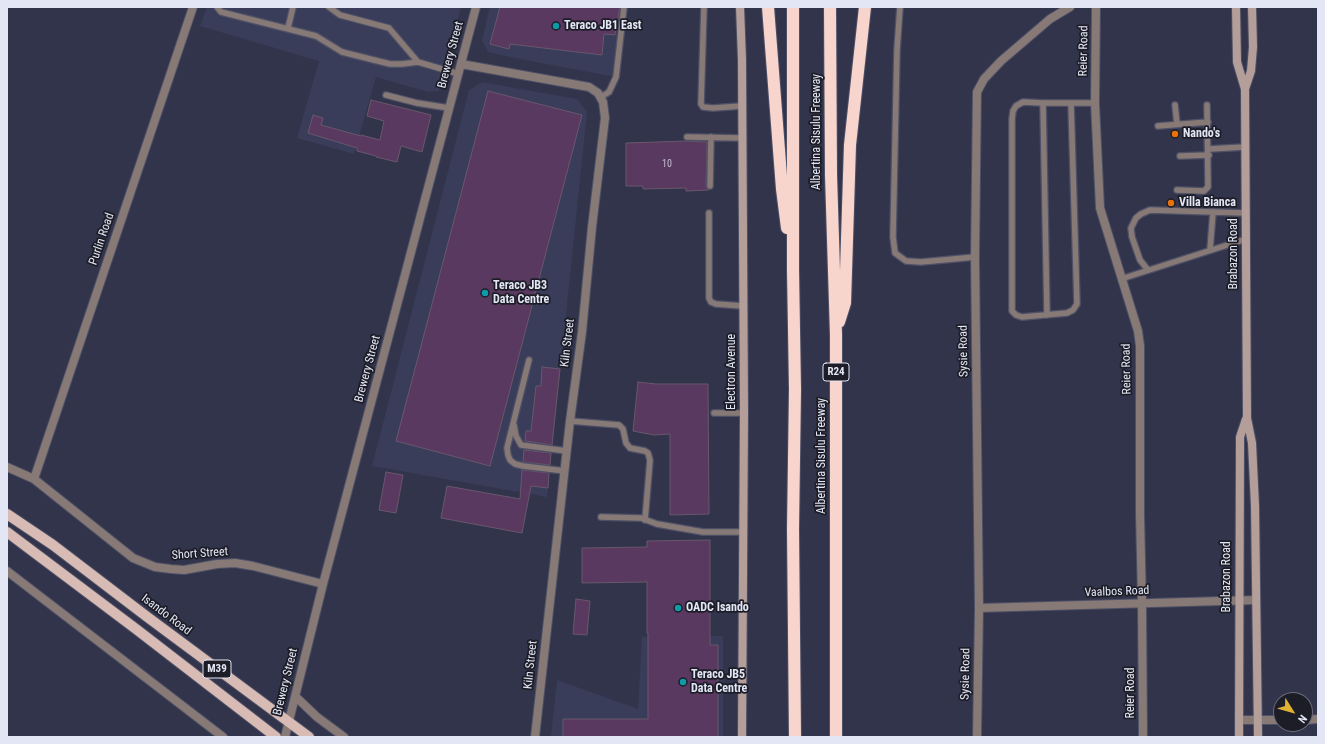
<!DOCTYPE html>
<html>
<head>
<meta charset="utf-8">
<style>
  body { margin:0 }
  #map { position:relative; width:1325px; height:744px; overflow:hidden; background:#32344b; font-family:"Roboto Condensed",sans-serif }
  canvas { display:block }
  .frame { position:absolute; inset:0; border:8px solid #e3e6f4; pointer-events:none }
  .north { position:absolute; left:1273px; top:692px; width:40px; height:40px; box-sizing:border-box; background:#1c1d27; border:1px solid #6c6d79; border-radius:50%; rotate:127deg; font-size:11px; font-weight:700; line-height:16px; text-align:center; color:#e3e6f4 }
  .north::after { content:''; display:block; margin:auto; width:14px; height:18px; background:#dfb133; clip-path:polygon(50% 0,100% 100%,50% 72%,0 100%) }
</style>
</head>
<body>
<div id="map">
<canvas width="1325" height="744"></canvas>
<div class="frame"></div>
<div class="north">N</div>
</div>
<script>
const g = document.querySelector('canvas').getContext('2d');
g.lineJoin = 'round';
function fillPath(path, color) {
  g.fillStyle = color;
  g.fill(path, 'evenodd');
}
function shape(rows) {
  const path = new Path2D();
  for (const r of rows) {
    path.moveTo(r[0], r[1]);
    for (let i = 2; i < r.length; i += 2) path.lineTo(r[i], r[i + 1]);
  }
  return path;
}
function stroke(path, color, width, dash) {
  g.strokeStyle = color;
  g.lineWidth = width;
  g.lineCap = dash ? 'butt' : 'round';
  g.setLineDash(dash || []);
  g.stroke(path);
}
function write(font, color, halo, rows, align = 'center') {
  g.font = font + ' "Roboto Condensed",sans-serif';
  g.lineWidth = 3.5;
  g.setLineDash([]);
  g.textBaseline = 'middle';
  g.strokeStyle = halo;
  g.fillStyle = color;
  for (const [text, x, y, turn = 0] of rows) {
    g.save();
    g.translate(x, y);
    g.rotate((+turn || 0) * Math.PI / 180);
    g.textAlign = isNaN(turn) ? turn : align;
    if (halo) g.strokeText(text, 0, 0);
    g.fillText(text, 0, 0);
    g.restore();
  }
}
fillPath(shape([
  [207,7,461,7,439,91,428,92,376,77,354,154,297,138,319,61,200,26],
  [490,7,627,7,620,78,510,57,488,52,482,40],
  [482,82,577,99,587,112,547,497,372,466,469,90],
  [723,636,723,737,551,737,557,680,638,709,642,637]
]), '#393d59');
const building = shape([
  [500,7,620,7,615,35,604,34,602,55,510,44,509,49,490,44,500,7],
  [488,91,582,115,490,466,396,441,488,91],
  [371,100,431,115,422,152,401,146,397,162,376,157,376,156,357,151,357,148,308,133,313,115,323,118,321,125,361,136,361,135,380,140,384,121,367,116,371,100],
  [686,141,707,142,706,186,709,190,686,191,686,188,643,189,643,186,626,186,626,143,686,141],
  [542,367,560,369,552,445,525,441,526,431,531,431,536,386,541,386,542,367],
  [638,382,656,384,708,384,709,514,670,515,670,434,654,435,633,431,638,382],
  [524,450,551,453,550,465,523,462,524,450],
  [522,470,549,473,548,488,531,486,522,533,441,518,447,486,520,499,522,470],
  [386,472,403,475,396,513,379,510,386,472],
  [710,540,710,645,718,645,718,737,563,737,563,719,648,719,648,633,647,633,647,582,582,583,582,548,647,547,647,541,710,540],
  [576,599,590,601,587,635,573,634,576,599]
]);
fillPath(building, '#5a3961');
stroke(building, '#68576c', 1);
const lane = shape([
  [217,7,221,12,316,36,342,52,390,64,402,64,418,62,459,74],
  [329,7,340,15,389,28,418,62],
  [704,7,701,104,703,107,713,108,742,106],
  [900,7,897,50,893,237,895,253,906,261,921,262,975,257],
  [288,28,293,7],
  [386,95,417,103,449,108],
  [601,97,609,92,616,77,624,7],
  [1043,103,1047,315],
  [1071,103,1077,304,1073,310,1067,313,1022,317,1016,315,1012,311,1012,119,1013,111,1016,106,1023,102,1043,103,1095,103],
  [1175,105,1177,124],
  [1158,126,1208,122],
  [687,137,742,138],
  [1209,149,1245,147],
  [1180,156,1209,155],
  [710,186,711,137],
  [1177,190,1204,191,1208,187,1207,105],
  [709,213,709,298,711,302,716,304,743,306],
  [1210,250,1213,212],
  [1148,270,1140,260,1132,237,1131,228,1136,218,1141,214,1150,210,1245,213],
  [1121,279,1246,239],
  [529,360,507,448,508,455,510,460,515,464,523,466,565,471],
  [714,413,744,413],
  [570,421,619,425,623,429,626,443,630,448,645,451,648,453,650,460,645,520],
  [514,425,516,436,521,445,567,451],
  [601,517,641,518,657,524,703,532,742,532]
]);
const street = shape([
  [1096,7,1095,103,1100,208,1138,331,1140,346,1140,514,1142,603,1143,737],
  [461,64,589,87,598,93,603,102,605,118,592,227,582,332,570,421,535,737],
  [7,467,34,479,133,558,155,567,171,569,184,570,217,564,235,563,253,566,323,584],
  [34,479,193,7],
  [7,571,223,737],
  [979,608,1256,600],
  [296,697,317,717,344,737],
  [1239,720,1281,720],
  [1305,720,1318,719],
  [285,737,323,584,476,7],
  [977,737,979,608,975,257,977,92,984,79,1001,61,1050,19,1070,7]
]);
const secondary = shape([
  [740,7,742,60,744,413,742,737],
  [1236,7,1237,62,1245,89,1247,418,1252,443,1255,506,1258,737],
  [1245,89,1251,71,1253,47,1252,7],
  [1239,737,1240,444,1240,437,1246,419]
]);
const primary = shape([
  [7,514,53,545,146,616,309,737],
  [7,532,136,629,276,737]
]);
const highway = shape([
  [768,7,782,189,787,228],
  [793,7,793,270,795,389,793,529,795,737],
  [830,7,831,175,836,335,836,737],
  [839,322,845,303,850,145,865,7]
]);
stroke(lane, '#4e5066', 8);
stroke(street, '#4e5066', 10);
stroke(secondary, '#4e5066', 10);
stroke(primary, '#4e5066', 12);
stroke(highway, '#4e5066', 14);
stroke(lane, '#877976', 5.5);
stroke(street, '#877976', 8);
stroke(secondary, '#b49e99', 8);
stroke(primary, '#d7bbb4', 10);
stroke(highway, '#f7d5cd', 12);
for (const [x, y, r, color] of [
  [556,26,4,"#0f9aa8"],
  [1175,134,4,"#e8710a"],
  [1171,203,4,"#e8710a"],
  [485,293,4,"#0f9aa8"],
  [678,608,4,"#0f9aa8"],
  [683,682,4,"#0f9aa8"]
]) {
  const dot = new Path2D();
  dot.arc(x, y, r, 0, 2 * Math.PI);
  g.fillStyle = color;
  g.fill(dot);
  stroke(dot, '#1c1d27', 1.5);
}
write('10px', '#c1bbcf', null, [
  ["10",667,164]
]);
for (const [x, y, w] of [
  [836,372,26],
  [217,669,28]
]) {
  const box = new Path2D();
  box.roundRect(x - w / 2, y - 9, w, 18, 3);
  g.fillStyle = '#1c1d27';
  g.fill(box);
  stroke(box, '#e3e6f4', 1);
}
write('bold 11px', '#e3e6f4', null, [
  ["R24",836,372],
  ["M39",217,669]
]);
write('bold 12px', '#e3e6f4', '#1c1d27', [
  ["Teraco JB1 East",564,26],
  ["Nando's",1183,134],
  ["Villa Bianca",1179,203],
  ["Teraco JB3",493,286],
  ["Data Centre",493,300],
  ["OADC Isando",686,608],
  ["Teraco JB5",691,675],
  ["Data Centre",691,689]
], 'left');
write('12px', '#e3e6f4', '#1c1d27', [
  ["Reier Road",1084,51,-89],
  ["Brewery Street",451,55,-75],
  ["Albertina Sisulu Freeway",817,132,-90],
  ["Purlin Road",102,239,-71],
  ["Brabazon Road",1234,254,-90],
  ["Kiln Street",568,343,-83],
  ["Sysie Road",964,351,-91],
  ["Brewery Street",368,369,-75],
  ["Reier Road",1127,369,-91],
  ["Electron Avenue",732,372,-90],
  ["Albertina Sisulu Freeway",822,456,-90],
  ["Short Street",200,554,-4],
  ["Brabazon Road",1227,577,-90],
  ["Vaalbos Road",1117,592,-2],
  ["Isando Road",166,615,37],
  ["Kiln Street",531,665,-84],
  ["Sysie Road",966,674,-89],
  ["Brewery Street",286,682,-76],
  ["Reier Road",1131,693,-90]
]);
</script>
</body>
</html>
